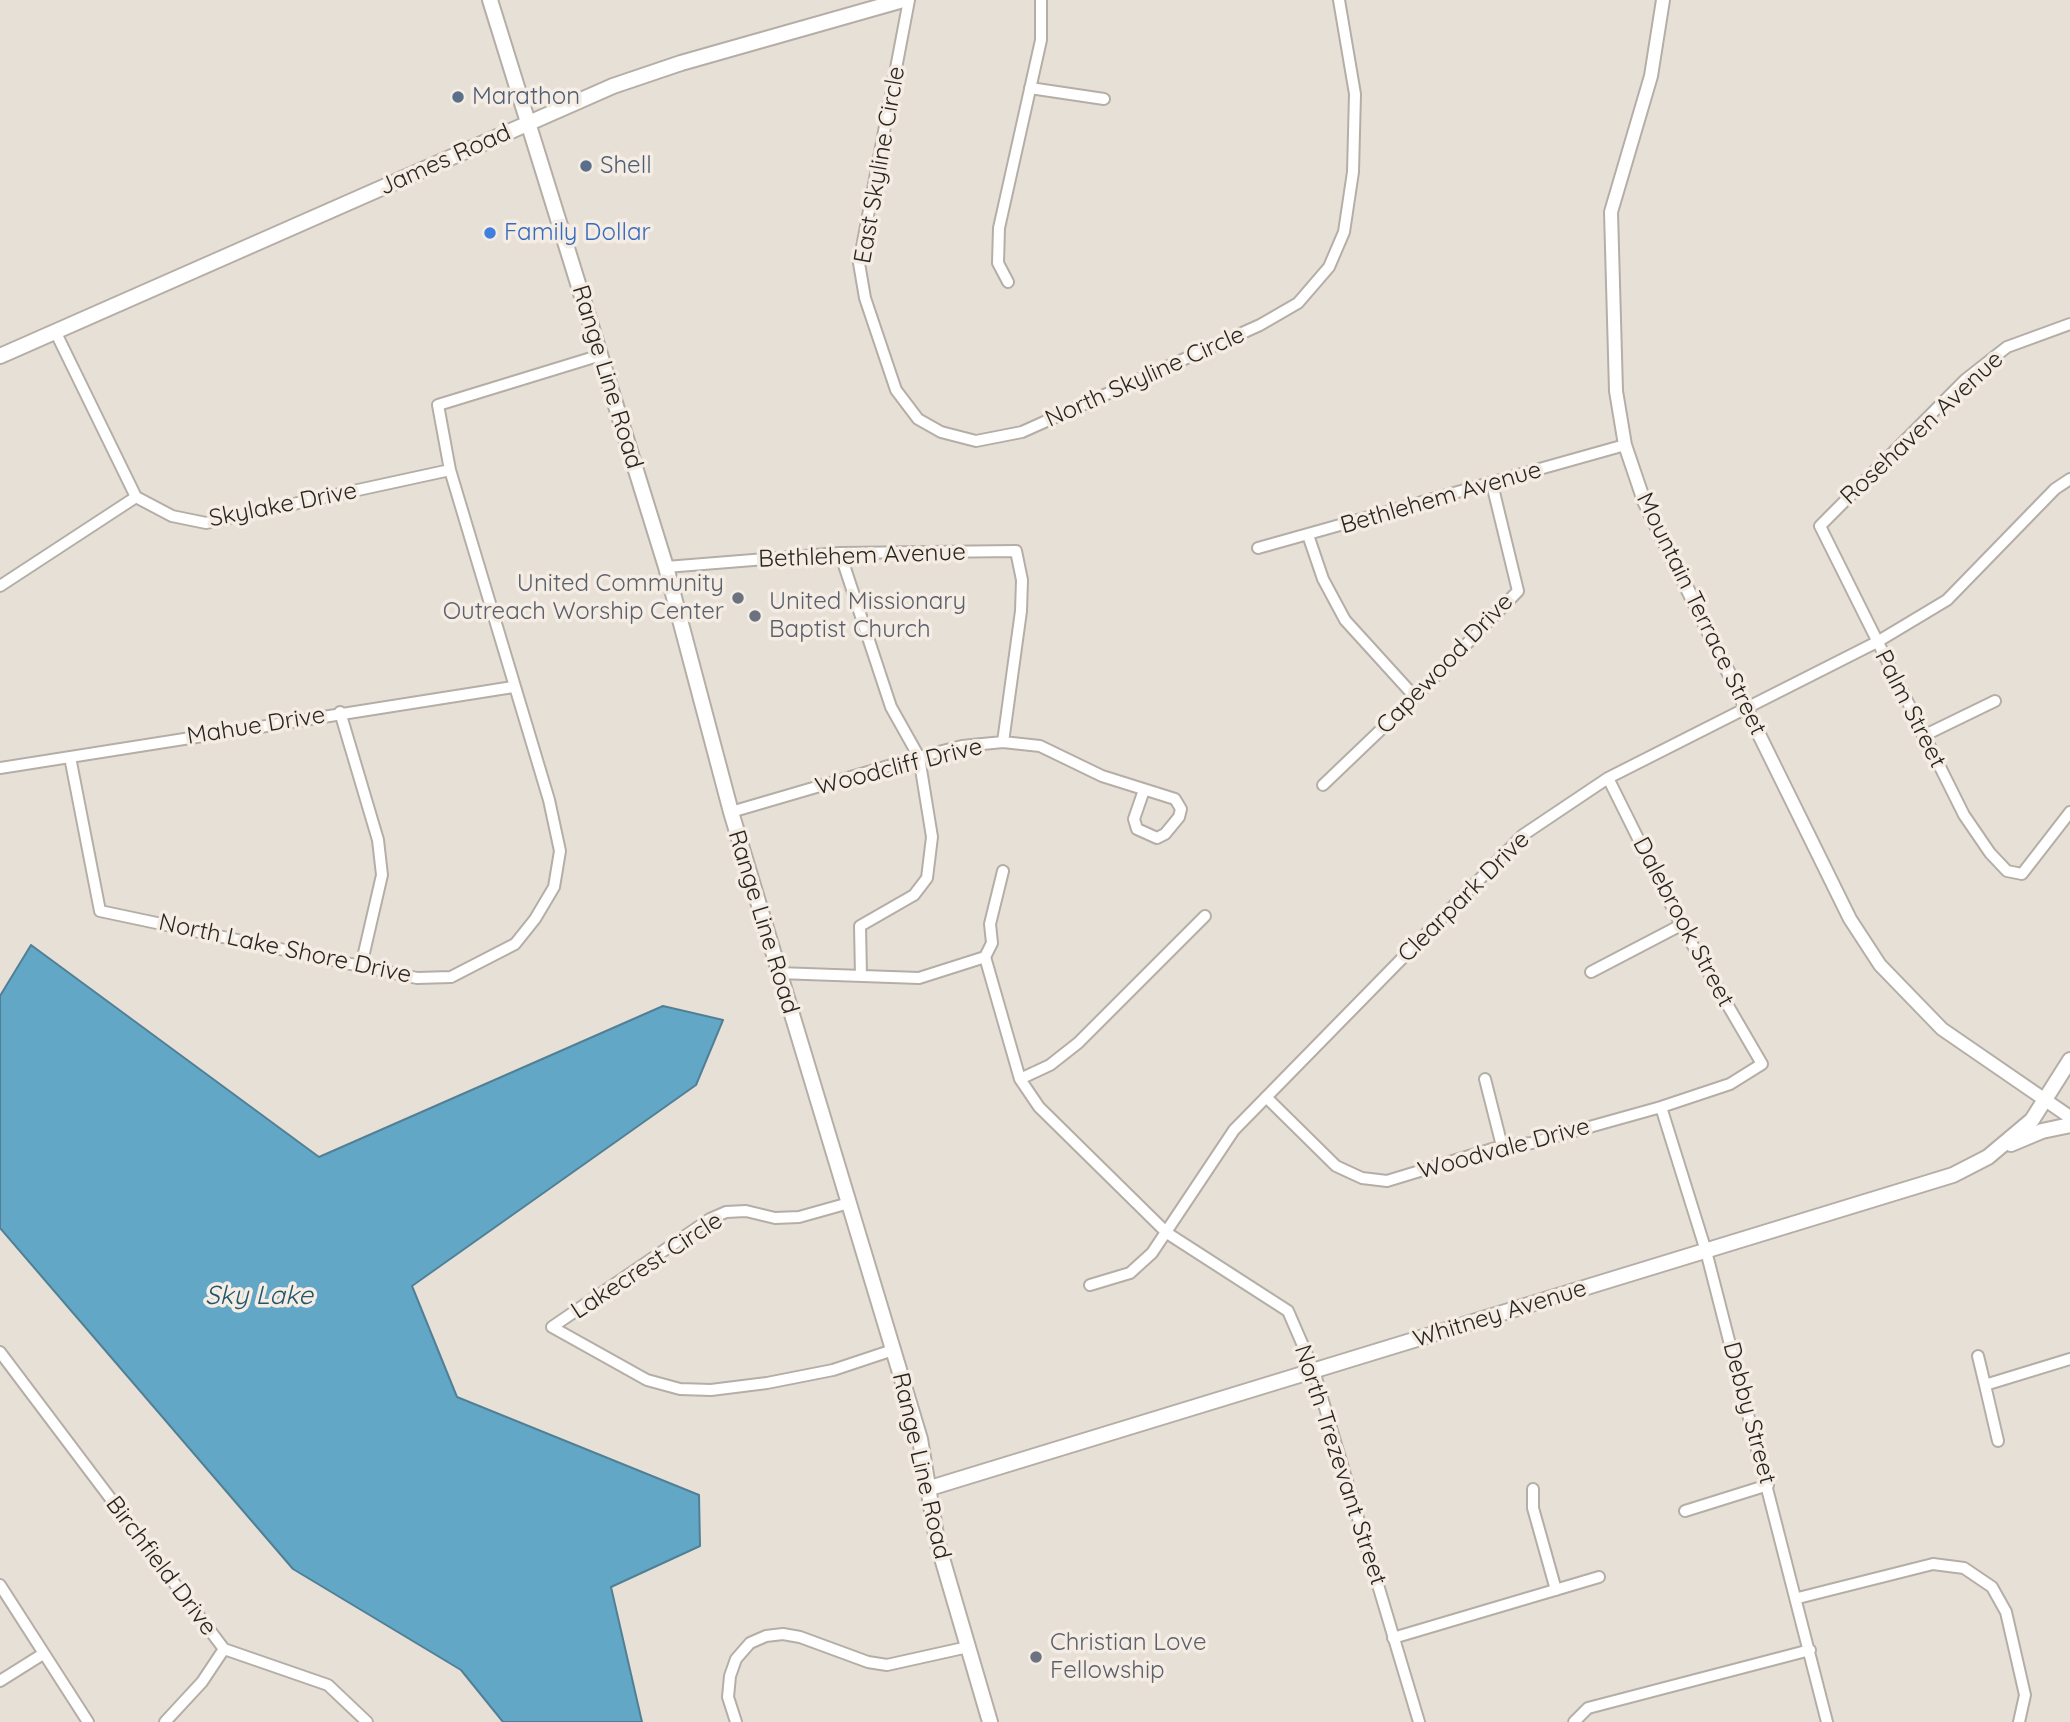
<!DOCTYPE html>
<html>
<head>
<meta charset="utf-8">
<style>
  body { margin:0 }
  canvas { display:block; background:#e7e0d7 }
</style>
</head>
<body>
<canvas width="2070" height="1722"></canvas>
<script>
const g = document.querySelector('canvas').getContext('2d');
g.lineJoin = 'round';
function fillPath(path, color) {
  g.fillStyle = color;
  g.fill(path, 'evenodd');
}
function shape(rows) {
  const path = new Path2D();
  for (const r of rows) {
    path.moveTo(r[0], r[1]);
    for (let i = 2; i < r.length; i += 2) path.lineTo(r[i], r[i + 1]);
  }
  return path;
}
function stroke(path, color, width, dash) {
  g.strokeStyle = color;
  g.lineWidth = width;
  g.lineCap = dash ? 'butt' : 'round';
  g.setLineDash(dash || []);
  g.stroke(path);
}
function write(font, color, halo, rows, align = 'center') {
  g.font = font + ' Quicksand,sans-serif';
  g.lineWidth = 7;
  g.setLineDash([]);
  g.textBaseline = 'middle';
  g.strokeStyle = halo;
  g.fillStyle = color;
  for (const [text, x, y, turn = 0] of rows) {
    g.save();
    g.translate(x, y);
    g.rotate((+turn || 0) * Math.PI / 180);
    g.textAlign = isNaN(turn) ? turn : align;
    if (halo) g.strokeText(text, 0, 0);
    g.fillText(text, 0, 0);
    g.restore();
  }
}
const water = shape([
  [31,945,319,1157,663,1006,723,1020,696,1085,412,1286,457,1397,699,1495,700,1546,611,1587,642,1722,503,1722,461,1670,293,1569,0,1228,0,996,31,945]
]);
fillPath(water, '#63a7c7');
stroke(water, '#518096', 2);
const minor = shape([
  [909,0,859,263,865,298,896,390,918,419,941,432,976,441,1022,432,1260,325,1298,303,1329,267,1344,232,1353,172,1355,94,1339,0],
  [1030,88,1104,99],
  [1008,282,998,263,999,228,1041,40,1041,0],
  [2070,324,2007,347,1965,380,1820,526,1964,815,1990,853,2007,871,2022,874,2070,812],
  [55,331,136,497,172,516,206,523,450,470],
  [1308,535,1323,579,1345,620,1415,697],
  [1258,548,1625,445],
  [840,553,891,707,919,757,932,837,927,878,914,895,860,926,861,976],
  [666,567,840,553,1016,551,1022,580,1021,611,1003,742],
  [0,586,136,497],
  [340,712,378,840,382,875,361,966],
  [1923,736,1995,701],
  [70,757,100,911,417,978,451,977,515,944,535,919,554,887,560,851,549,800,450,470,438,405,601,355],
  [0,768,513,687],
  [1323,785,1415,697,1518,591,1492,484],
  [731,812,919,757,962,746,1003,742,1040,746,1102,776,1175,799,1181,809,1179,817,1165,834,1157,838,1137,829,1134,819,1144,790],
  [985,957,1020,1079,1039,1107,1167,1233,1288,1311,1314,1371,1419,1722],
  [985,957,992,943,990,924,1003,871],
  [1591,972,1681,925],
  [778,973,919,978,985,957],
  [1020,1079,1050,1065,1078,1043,1205,916],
  [1485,1079,1502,1146],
  [1266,1097,1336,1166,1362,1178,1387,1181,1502,1146,1532,1143,1661,1107,1730,1084,1762,1064,1681,925,1608,778],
  [1661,1107,1706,1251,1827,1722],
  [849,1203,799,1217,775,1218,746,1211,726,1212,710,1219,552,1327,647,1380,680,1389,711,1390,767,1383,833,1370,893,1350],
  [1090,1285,1130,1273,1152,1253,1234,1130,1523,835,1608,778,1877,642,1947,600,2055,489,2070,479],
  [0,1352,224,1649,328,1685,367,1722],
  [1978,1356,1985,1385],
  [1998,1441,1985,1385,2070,1359],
  [1533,1489,1533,1508,1556,1590],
  [1685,1511,1768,1485],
  [0,1585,88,1722],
  [1798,1598,1933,1564,1964,1568,1992,1587,2006,1612,2025,1695,2019,1722],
  [1393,1638,1599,1577],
  [0,1681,43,1654],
  [165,1722,202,1682,224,1649],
  [736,1722,728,1697,730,1676,736,1659,750,1643,766,1636,783,1634,800,1637,868,1662,887,1665,968,1647],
  [1574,1722,1588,1708,1810,1650]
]);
const tertiary = shape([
  [1663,0,1651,76,1611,212,1616,391,1625,445,1644,501,1850,919,1880,965,1942,1029,2070,1117]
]);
const secondary = shape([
  [490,0,666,567,731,812,920,1439,937,1541,990,1722],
  [0,356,613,86,681,63,903,0],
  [2011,1144,2042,1131,2070,1125],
  [930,1488,1953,1175,1988,1157,2032,1120,2070,1060]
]);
stroke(minor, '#b5aea6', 14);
stroke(tertiary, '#b5aea6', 16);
stroke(secondary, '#b5aea6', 18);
stroke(minor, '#fff', 10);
stroke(tertiary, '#fff', 12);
stroke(secondary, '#fff', 14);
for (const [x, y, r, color] of [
  [458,97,7,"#5c6f8a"],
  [586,166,7,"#5c6f8a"],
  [490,233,7,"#3f7fe0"],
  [738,598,7,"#6b7280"],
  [755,616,7,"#6b7280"],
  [1036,1657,7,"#6b7280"]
]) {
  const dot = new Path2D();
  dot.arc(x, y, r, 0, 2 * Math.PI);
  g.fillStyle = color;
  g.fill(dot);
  stroke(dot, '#f5ede4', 2.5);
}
write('24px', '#4e5e75', '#f5ede4', [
  ["Marathon",472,97],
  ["Shell",600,166]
], 'left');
write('24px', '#282622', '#f5ede4', [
  ["James Road",445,160,-24],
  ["East Skyline Circle",880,165,-80],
  ["Range Line Road",607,377,73],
  ["North Skyline Circle",1145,377,-24],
  ["Rosehaven Avenue",1922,428,-43],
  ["Bethlehem Avenue",1441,498,-16],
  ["Skylake Drive",283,505,-11],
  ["Bethlehem Avenue",862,556,-2],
  ["Mountain Terrace Street",1701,614,64],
  ["Capewood Drive",1445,664,-46],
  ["Palm Street",1910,709,63],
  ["Mahue Drive",256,726,-9],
  ["Woodcliff Drive",899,767,-14],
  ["Clearpark Drive",1464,897,-45],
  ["Range Line Road",763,922,73],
  ["Dalebrook Street",1683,922,62],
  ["North Lake Shore Drive",285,949,12],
  ["Woodvale Drive",1504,1149,-15],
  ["Lakecrest Circle",647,1266,-33],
  ["Whitney Avenue",1500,1314,-17],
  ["Debby Street",1749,1413,75],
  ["North Trezevant Street",1340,1465,72],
  ["Range Line Road",921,1466,77],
  ["Birchfield Drive",161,1566,53]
]);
write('24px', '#366cbe', '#f5ede4', [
  ["Family Dollar",504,233]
], 'left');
write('24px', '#5b616d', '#f5ede4', [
  ["United Community",724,584,"right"],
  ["Outreach Worship Center",724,612,"right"],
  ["United Missionary",769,602],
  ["Baptist Church",769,630],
  ["Christian Love",1050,1643],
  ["Fellowship",1050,1671]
], 'left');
write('italic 26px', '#1f566d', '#f5ede4', [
  ["Sky Lake",259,1296]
]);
</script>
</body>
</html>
